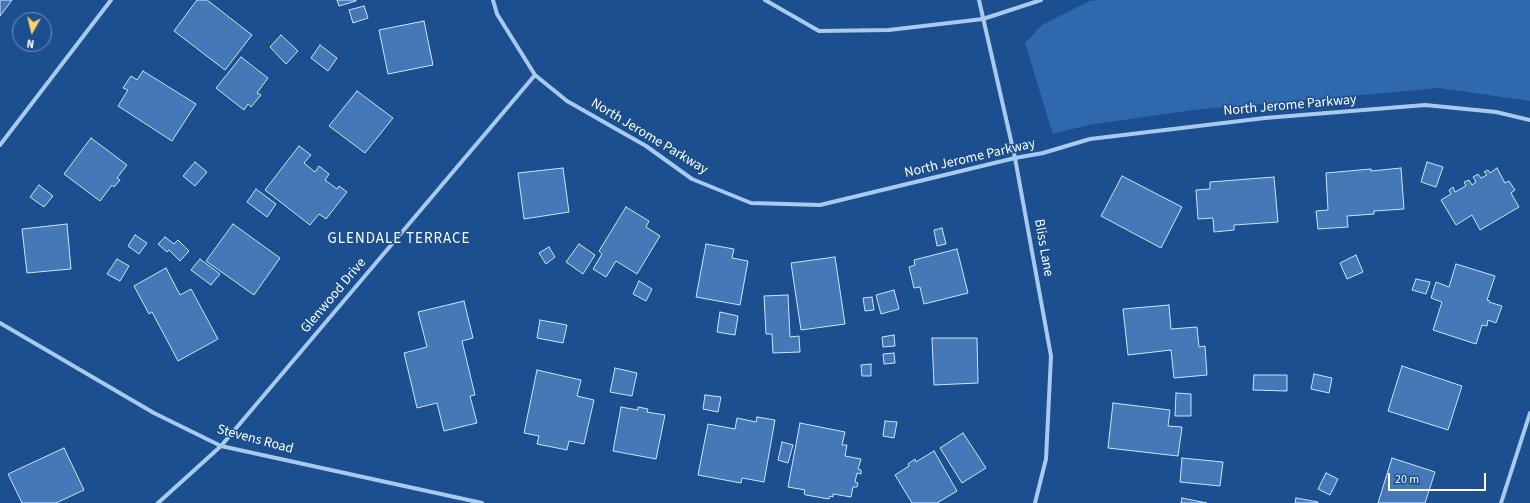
<!DOCTYPE html>
<html>
<head>
<meta charset="utf-8">
<style>
  body { margin:0 }
  #map { position:relative; width:1530px; height:503px; overflow:hidden; background:#1b4f8f; font-family:"Source Sans 3",sans-serif }
  canvas { display:block }
  .north { position:absolute; left:12px; top:12px; width:40px; height:40px; box-sizing:border-box; background:#1b4f8f; border:1px solid #7695bc; border-radius:50%; rotate:188deg; font-size:11px; font-weight:700; line-height:16px; text-align:center; color:#fff }
  .north::after { content:''; display:block; margin:auto; width:14px; height:18px; background:#ffd166; clip-path:polygon(50% 0,100% 100%,50% 72%,0 100%) }
  .scale { position:absolute; left:1388px; top:473px; width:98px; height:18px; box-sizing:border-box; border:2px solid #fff; border-top:0; padding-left:5px; font-size:12px; line-height:14px; white-space:nowrap; color:#fff; -webkit-text-stroke:3px #1b4f8f; paint-order:stroke }
</style>
</head>
<body>
<div id="map">
<canvas width="1530" height="503"></canvas>
<div class="north">N</div>
<div class="scale">20 m</div>
</div>
<script>
const g = document.querySelector('canvas').getContext('2d');
g.lineJoin = 'round';
function fillPath(path, color) {
  g.fillStyle = color;
  g.fill(path, 'evenodd');
}
function shape(rows) {
  const path = new Path2D();
  for (const r of rows) {
    path.moveTo(r[0], r[1]);
    for (let i = 2; i < r.length; i += 2) path.lineTo(r[i], r[i + 1]);
  }
  return path;
}
function stroke(path, color, width, dash) {
  g.strokeStyle = color;
  g.lineWidth = width;
  g.lineCap = dash ? 'butt' : 'round';
  g.setLineDash(dash || []);
  g.stroke(path);
}
function write(font, color, halo, rows, align = 'center') {
  g.font = font + ' "Source Sans 3",sans-serif';
  g.lineWidth = 3;
  g.setLineDash([]);
  g.textBaseline = 'middle';
  g.strokeStyle = halo;
  g.fillStyle = color;
  for (const [text, x, y, turn = 0] of rows) {
    g.save();
    g.translate(x, y);
    g.rotate((+turn || 0) * Math.PI / 180);
    g.textAlign = isNaN(turn) ? turn : align;
    if (halo) g.strokeText(text, 0, 0);
    g.fillText(text, 0, 0);
    g.restore();
  }
}
fillPath(shape([
  [1097,0,1530,0,1530,101,1439,88,1193,110,1088,125,1053,134,1025,43,1042,25,1089,1]
]), '#2e69ad');
const building = shape([
  [0,0,12,0,0,16,0,0],
  [197,0,207,0,252,35,225,70,174,31,197,0],
  [337,0,356,0,356,1,339,6,337,0],
  [364,6,368,18,353,23,349,10,364,6],
  [424,21,433,65,388,74,379,30,424,21],
  [281,35,298,51,286,64,270,47,281,35],
  [320,45,337,58,328,71,311,58,320,45],
  [241,57,268,78,257,93,261,95,251,107,248,104,244,110,216,88,241,57],
  [143,71,196,104,172,141,118,106,128,90,123,88,131,76,137,80,143,71],
  [357,91,393,118,365,153,329,126,357,91],
  [91,138,127,165,117,178,120,180,114,187,112,185,100,201,64,174,91,138],
  [299,146,311,155,304,163,315,172,319,166,329,174,325,180,337,189,339,186,347,192,326,219,319,214,310,225,265,190,299,146],
  [195,162,207,172,195,186,183,176,195,162],
  [1427,162,1443,167,1436,187,1421,182,1427,162],
  [563,168,569,212,524,219,518,173,563,168],
  [1401,168,1404,209,1374,211,1374,214,1347,216,1348,227,1318,229,1316,211,1328,210,1326,173,1371,169,1371,171,1401,168],
  [1497,168,1505,183,1509,181,1515,190,1511,193,1519,207,1480,230,1472,215,1456,225,1441,200,1451,194,1449,190,1453,187,1455,192,1466,186,1464,182,1469,180,1472,185,1476,182,1473,177,1478,174,1481,178,1487,175,1484,172,1488,170,1490,173,1497,168],
  [1122,176,1182,207,1161,248,1101,216,1122,176],
  [1274,177,1278,222,1234,225,1234,230,1214,232,1213,218,1198,219,1196,190,1210,189,1210,182,1274,177],
  [39,185,53,196,44,207,30,197,39,185],
  [256,189,276,204,267,217,247,202,256,189],
  [626,207,649,221,646,227,660,236,637,274,616,261,606,277,593,269,602,254,599,251,626,207],
  [67,224,71,269,27,273,22,229,67,224],
  [233,224,280,258,254,295,206,261,233,224],
  [942,228,946,244,937,246,934,230,942,228],
  [135,235,147,243,139,254,128,246,135,235],
  [165,237,174,244,178,240,189,251,180,261,169,250,167,252,158,244,165,237],
  [579,244,595,255,583,274,566,262,579,244],
  [706,244,734,249,732,258,748,261,740,305,696,297,706,244],
  [549,247,555,257,546,264,539,253,549,247],
  [957,249,968,293,924,304,920,287,914,288,909,267,915,265,914,260,957,249],
  [1356,255,1363,272,1347,279,1340,263,1356,255],
  [835,257,845,324,801,330,791,263,835,257],
  [117,259,129,266,120,281,107,274,117,259],
  [200,259,220,274,211,285,191,270,200,259],
  [1456,264,1495,276,1487,300,1490,301,1489,302,1502,306,1496,323,1488,320,1487,326,1482,325,1476,344,1433,330,1442,302,1431,298,1436,282,1449,287,1456,264],
  [166,268,180,295,191,289,218,339,178,361,152,312,149,314,134,286,166,268],
  [1416,279,1430,282,1426,294,1412,290,1416,279],
  [639,281,652,289,646,301,633,294,639,281],
  [894,290,899,309,881,314,876,295,894,290],
  [788,295,790,337,799,336,800,352,773,353,772,334,766,334,764,296,788,295],
  [872,297,874,310,865,311,863,298,872,297],
  [464,301,473,338,462,341,475,395,470,396,477,423,444,431,437,403,417,408,404,353,427,347,418,312,464,301],
  [1169,305,1171,329,1197,327,1199,347,1205,346,1207,375,1174,378,1171,350,1128,355,1123,309,1169,305],
  [720,312,738,316,735,335,717,332,720,312],
  [540,320,567,325,563,343,537,338,540,320],
  [894,335,895,346,883,347,882,337,894,335],
  [932,338,977,338,978,383,934,385,932,338],
  [894,353,895,363,884,364,883,354,894,353],
  [871,364,871,376,862,376,861,365,871,364],
  [1402,366,1462,386,1448,430,1388,411,1402,366],
  [615,368,637,373,632,396,610,392,615,368],
  [537,370,581,380,577,396,594,400,584,444,569,441,567,450,537,444,539,436,524,433,537,370],
  [1314,374,1332,378,1329,393,1311,389,1314,374],
  [1254,375,1287,375,1287,391,1253,390,1254,375],
  [1176,393,1191,394,1191,416,1175,416,1176,393],
  [705,395,721,397,718,412,703,409,705,395],
  [1113,403,1170,410,1168,426,1182,427,1178,456,1108,448,1113,403],
  [621,407,638,410,638,407,648,409,647,412,665,415,656,459,613,451,621,407],
  [757,417,775,420,764,482,742,478,741,483,698,475,708,424,735,429,737,418,756,422,757,417],
  [885,421,897,422,894,438,883,436,885,421],
  [800,423,845,432,842,445,847,445,845,456,861,459,858,469,861,470,861,474,857,473,855,482,858,483,857,487,853,487,851,497,833,494,833,497,830,496,829,499,806,495,804,494,805,490,788,487,800,423],
  [963,433,986,468,962,483,940,448,963,433],
  [782,442,793,445,788,463,778,460,782,442],
  [64,448,84,490,56,503,22,503,8,474,64,448],
  [934,451,957,491,937,503,912,503,895,475,909,466,908,464,915,459,916,462,934,451],
  [1182,458,1223,462,1220,486,1180,482,1182,458],
  [1392,458,1435,472,1425,503,1378,503,1392,458],
  [1326,473,1338,479,1330,495,1318,489,1326,473],
  [1182,498,1207,503,1181,503,1182,498],
  [1296,498,1318,502,1318,503,1295,503,1296,498]
]);
fillPath(building, '#4478b7');
stroke(building, '#cfe3fa', 1);
stroke(shape([
  [493,0,497,14,535,75,567,101,646,146,692,179,751,203,820,205,1015,158,1043,153,1090,139,1265,118,1425,105,1496,112,1530,120],
  [765,0,819,31,889,30,983,19,1041,0],
  [979,0,1015,158,1051,356,1046,459,1035,503],
  [0,145,111,0],
  [0,323,154,413,221,446,482,503],
  [158,503,221,446,535,75],
  [1501,503,1530,413]
]), '#a9c9ee', 4);
write('14px', '#fff', '#1b4f8f', [
  ["North Jerome Parkway",1290,106,-5],
  ["North Jerome Parkway",649,137,31],
  ["North Jerome Parkway",970,159,-13],
  ["Bliss Lane",1043,248,80],
  ["Glenwood Drive",334,296,-50],
  ["Stevens Road",255,440,15]
]);
g.letterSpacing = '1px';
write('15px', '#fff', '#1b4f8f', [
  ["GLENDALE TERRACE",399,240]
]);
g.letterSpacing = '0px';
</script>
</body>
</html>
